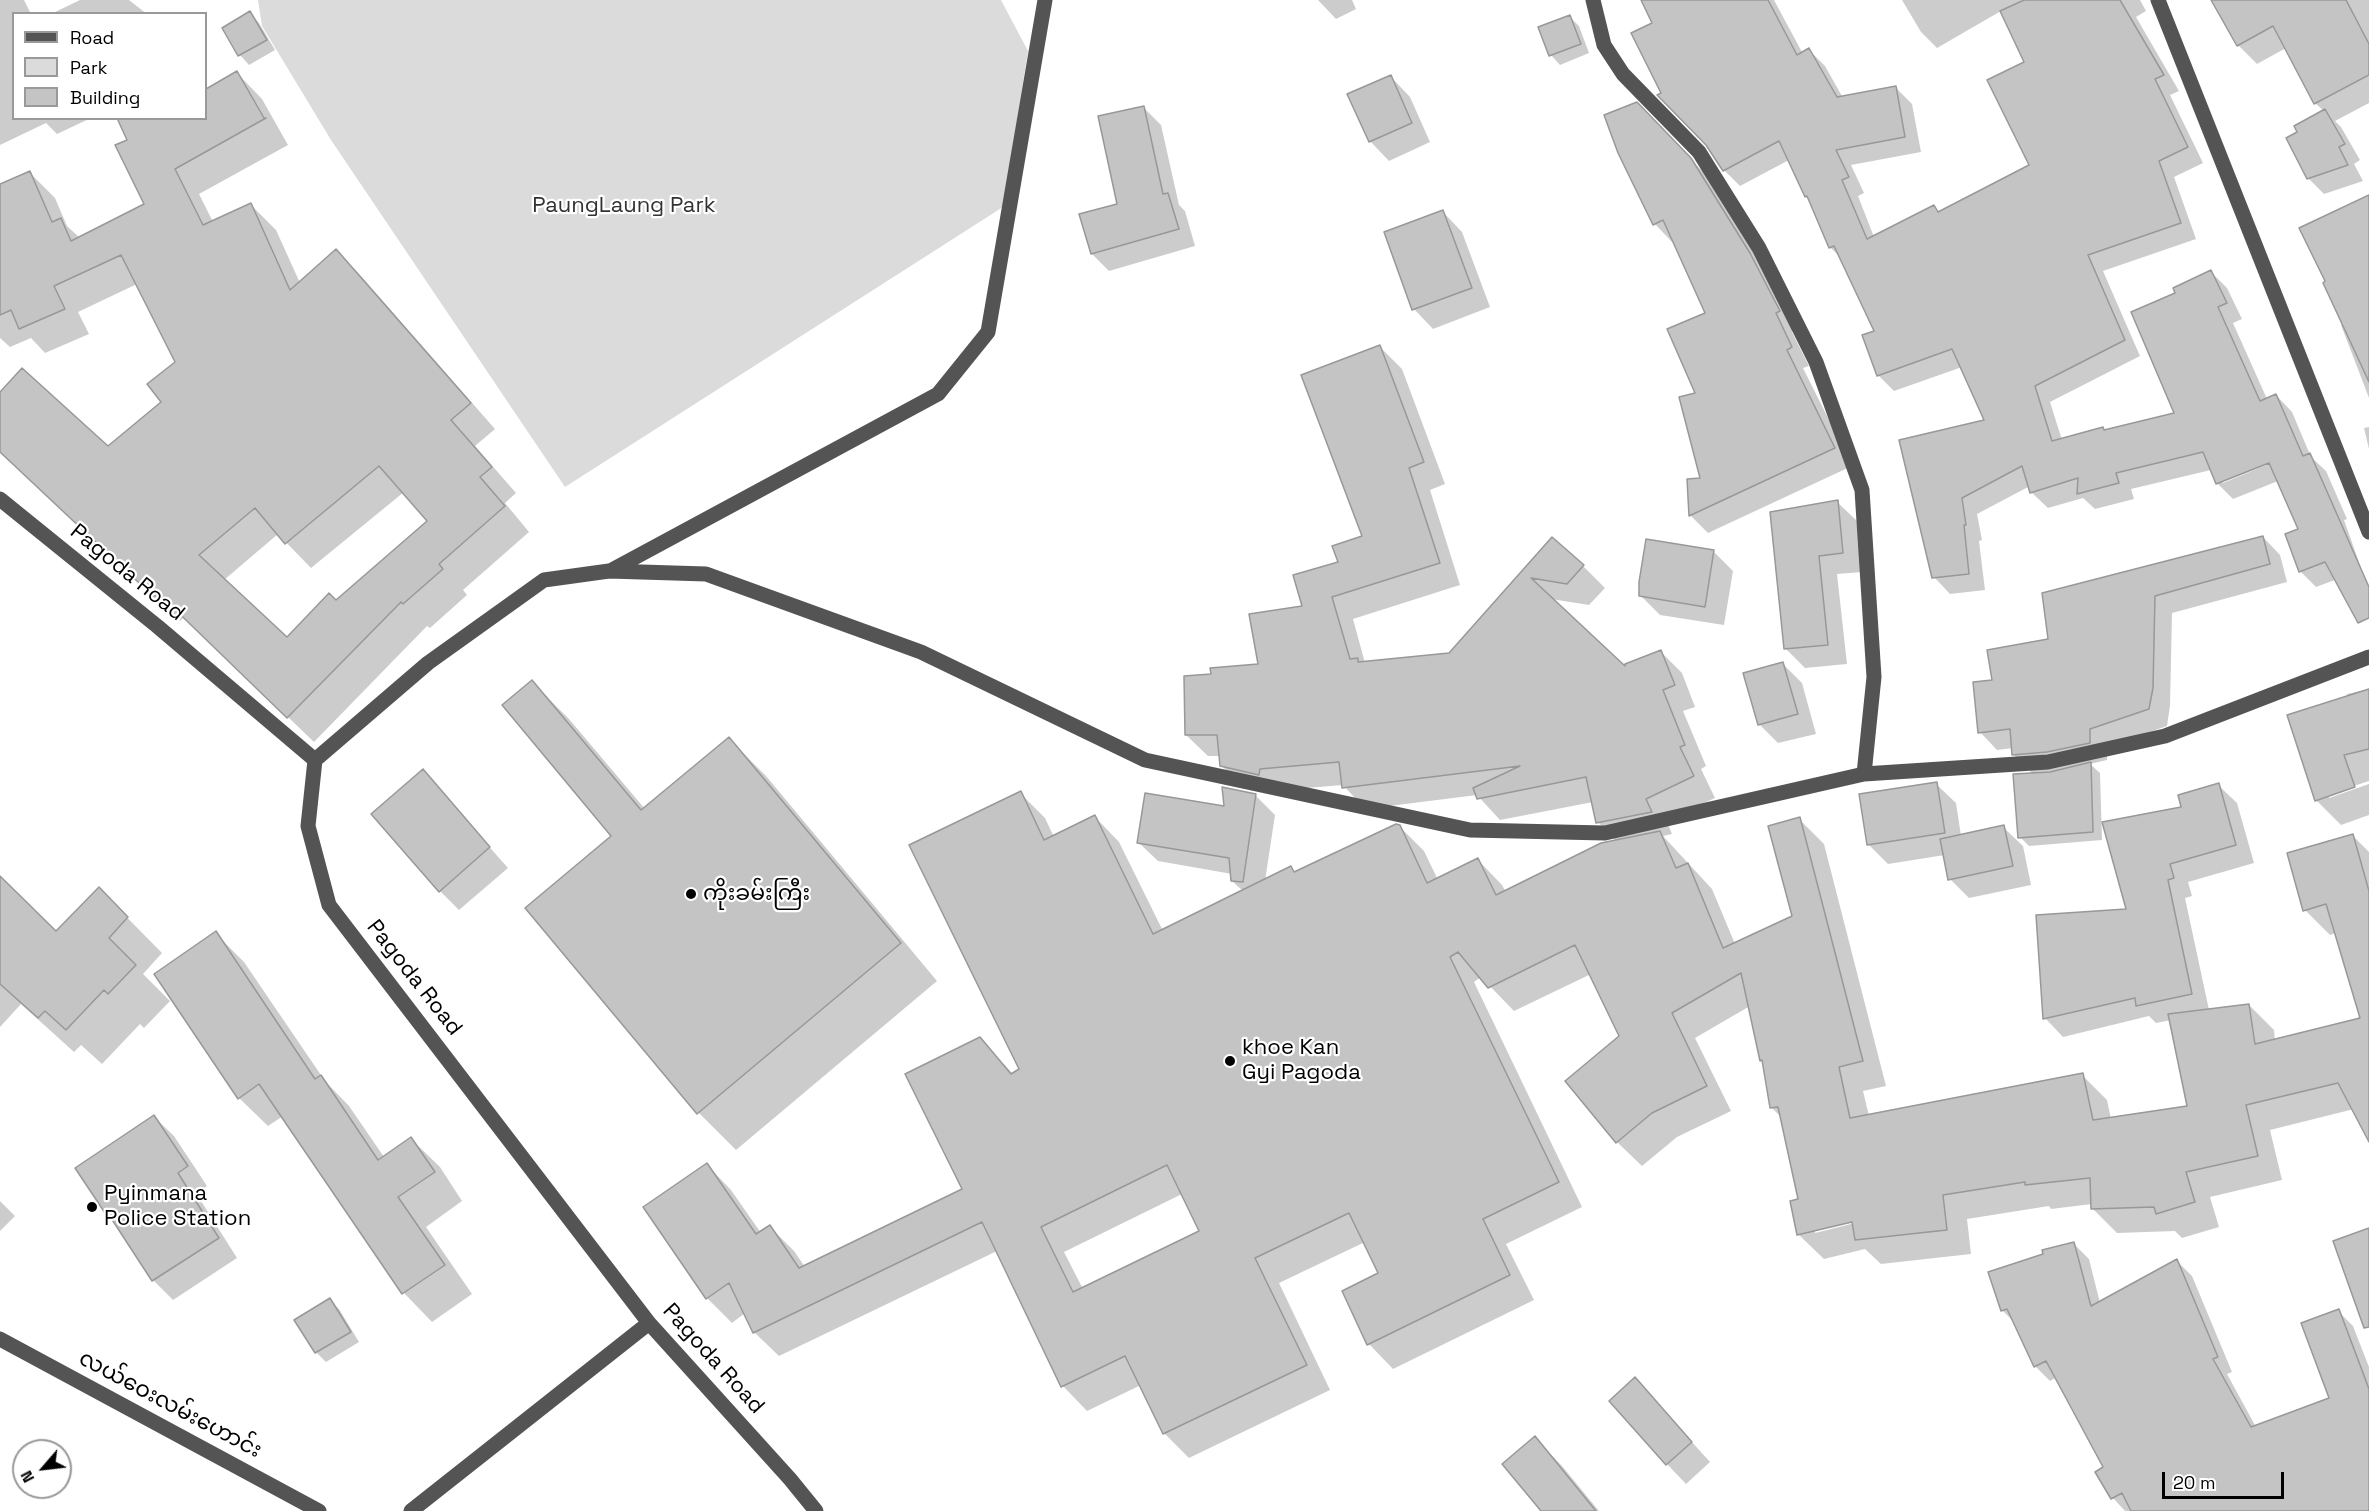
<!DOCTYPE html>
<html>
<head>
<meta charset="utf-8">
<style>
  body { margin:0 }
  #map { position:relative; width:2369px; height:1511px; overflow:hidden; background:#fff; font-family:"Space Grotesk",sans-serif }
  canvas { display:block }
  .legend { position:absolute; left:12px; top:12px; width:195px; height:108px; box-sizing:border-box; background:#fff; border:2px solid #999; margin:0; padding:8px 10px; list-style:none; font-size:18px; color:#000 }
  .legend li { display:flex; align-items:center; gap:12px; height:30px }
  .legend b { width:30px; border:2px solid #999 }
  .north { position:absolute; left:12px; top:1439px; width:60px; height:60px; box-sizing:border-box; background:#fff; border:2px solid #999; border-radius:50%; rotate:242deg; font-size:16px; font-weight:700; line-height:24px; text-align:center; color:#000 }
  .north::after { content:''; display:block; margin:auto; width:21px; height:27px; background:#000; clip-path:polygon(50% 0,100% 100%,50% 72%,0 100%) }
  .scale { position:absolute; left:2162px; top:1472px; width:122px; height:27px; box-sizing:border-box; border:3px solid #000; border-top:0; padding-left:8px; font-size:18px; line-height:21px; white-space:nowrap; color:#000; -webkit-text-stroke:4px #fff; paint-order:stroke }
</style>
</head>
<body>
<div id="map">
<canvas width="2369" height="1511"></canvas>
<ul class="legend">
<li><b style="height:8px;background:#545454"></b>Road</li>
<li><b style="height:16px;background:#dbdbdb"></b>Park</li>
<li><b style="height:16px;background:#c4c4c4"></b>Building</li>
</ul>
<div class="north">N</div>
<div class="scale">20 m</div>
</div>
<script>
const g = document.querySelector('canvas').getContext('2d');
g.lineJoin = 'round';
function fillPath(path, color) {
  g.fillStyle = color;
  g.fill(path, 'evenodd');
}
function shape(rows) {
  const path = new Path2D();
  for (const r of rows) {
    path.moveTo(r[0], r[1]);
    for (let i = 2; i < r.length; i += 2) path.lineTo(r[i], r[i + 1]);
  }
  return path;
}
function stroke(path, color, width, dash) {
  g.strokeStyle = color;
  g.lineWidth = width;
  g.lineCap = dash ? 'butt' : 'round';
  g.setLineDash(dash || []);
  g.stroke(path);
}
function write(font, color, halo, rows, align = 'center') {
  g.font = font + ' "Space Grotesk","Noto Sans Myanmar",sans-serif';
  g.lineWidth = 4.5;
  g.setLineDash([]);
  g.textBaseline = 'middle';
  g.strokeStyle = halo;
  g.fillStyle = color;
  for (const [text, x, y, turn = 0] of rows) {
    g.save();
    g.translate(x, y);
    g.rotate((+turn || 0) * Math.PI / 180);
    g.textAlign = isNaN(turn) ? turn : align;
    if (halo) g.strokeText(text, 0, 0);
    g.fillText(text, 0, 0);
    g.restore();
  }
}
fillPath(shape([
  [258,0,1001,0,1028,51,1003,207,565,487,331,140,262,26]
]), '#dbdbdb');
fillPath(shape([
  [0,0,24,0,31,14,14,14,14,118,91,118,57,134,46,123,0,145],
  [80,0,129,0,147,14,51,14],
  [1318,0,1352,0,1356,9,1336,19],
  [1642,0,1774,0,1803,54,1809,50,1825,66,1843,98,1896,88,1912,104,1921,152,1851,165,1864,193,1858,196,1874,237,1934,207,1940,213,2031,166,2026,63,2001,11,1937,48,1921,32,1902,0,2140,0,2146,11,2136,17,2179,91,2170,95,2203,163,2174,177,2196,239,2103,271,2140,356,2050,402,2062,440,2176,414,2177,293,2211,272,2227,288,2242,319,2233,323,2267,399,2276,395,2292,412,2311,457,2326,471,2347,519,2344,520,2361,568,2359,571,2316,587,2300,571,2300,530,2278,481,2233,499,2217,483,2211,470,2131,489,2134,499,2095,509,2083,498,2048,508,2031,492,2030,486,1977,514,1982,540,1979,541,1985,590,1950,594,1934,577,1986,421,1962,367,1894,391,1878,375,1876,332,1843,260,1830,247,1811,201,1806,197,1789,160,1740,186,1724,170,1707,144,1663,94,1654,23],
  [2275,458,2276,461,2223,483,2223,480],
  [2213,0,2369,0,2369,103,2335,121,2341,127,2360,160,2354,164,2363,181,2324,194,2308,178,2324,111,2315,103,2286,48,2257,64,2238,45],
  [250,13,259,23,275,50,249,65,240,55,224,28],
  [1570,17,1579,26,1589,53,1560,65,1551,55],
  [237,73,262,99,288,145,199,194,213,222,251,205,276,230,300,283,336,251,361,276,495,429,475,446,516,493,505,503,529,532,463,590,467,595,430,628,427,626,314,742,184,617,180,621,0,452,0,395,108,448,163,402,176,362,137,284,78,312,89,334,45,353,31,338,10,347,0,338,0,186,30,173,55,198,67,226,80,238,146,205,129,141,206,118,206,90],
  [404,492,429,521,336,602,287,639,224,580,278,534,311,568],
  [1391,77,1410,97,1430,142,1389,161,1370,141],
  [1637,104,1709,178,1768,272,1797,329,1792,332,1809,366,1803,368,1852,466,1708,533,1691,516,1688,480,1702,479,1697,394,1707,314,1674,241,1672,242,1655,224],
  [1144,108,1161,125,1179,205,1185,211,1195,246,1109,271,1092,254,1081,216,1119,205],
  [2369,203,2369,398,2341,325,2344,324],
  [1443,212,1462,232,1490,307,1433,329,1414,309,1386,233],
  [1380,347,1402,369,1445,484,1430,490,1460,585,1353,619,1365,663,1449,654,1553,539,1583,566,1605,588,1589,605,1551,599,1626,669,1660,651,1682,673,1695,707,1683,711,1706,766,1701,769,1715,798,1666,820,1672,834,1663,836,1712,889,1735,944,1794,917,1799,819,1824,844,1886,1086,1863,1091,1869,1116,2082,1075,2107,1100,2111,1119,2189,1107,2171,1020,2156,1023,2149,1016,2063,1037,2045,1018,2128,910,2183,808,2218,785,2237,803,2254,863,2188,882,2192,896,2185,898,2209,1010,2249,1005,2274,1030,2275,1041,2359,1020,2358,1017,2361,1016,2336,933,2330,935,2305,910,2352,835,2369,852,2369,1138,2354,1109,2270,1130,2282,1180,2210,1197,2219,1227,2182,1238,2175,1231,2117,1233,2092,1208,2092,1204,2051,1209,2049,1206,1967,1219,1971,1254,1881,1264,1865,1249,1824,1259,1799,1235,1792,1202,1800,1200,1782,1118,1771,1107,1764,1063,1762,1060,1750,1006,1695,1038,1731,1111,1677,1137,1642,1166,1617,1142,1621,1036,1591,974,1514,1011,1481,977,1474,982,1582,1207,1506,1244,1534,1300,1393,1369,1369,1344,1380,1274,1365,1242,1279,1283,1330,1390,1189,1458,1165,1434,1141,1385,1087,1411,1063,1386,997,1251,779,1356,754,1332,745,1313,732,1323,707,1298,707,1165,731,1190,761,1233,770,1227,794,1251,805,1267,964,1190,980,1039,1013,1074,1021,1069,1020,793,1045,818,1054,837,1095,817,1119,842,1163,931,1243,891,1232,881,1232,874,1158,861,1138,842,1255,795,1275,815,1265,881,1291,868,1295,873,1399,826,1424,851,1438,880,1478,860,1502,885,1506,892,1616,841,1598,822,1593,802,1500,820,1477,795,1365,809,1343,785,1281,790,1243,787,1221,765,1220,756,1208,756,1186,735,1213,675,1259,665,1340,563,1364,537],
  [1182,1194,1201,1232,1083,1289,1064,1252],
  [1859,1219,1859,1222,1815,1233,1815,1230],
  [2369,427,2369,449,2364,428],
  [1837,502,1857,521,1862,572,1837,574,1847,664,1805,668,1786,649],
  [2263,537,2280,555,2287,582,2172,613,2170,706,2167,726,2107,747,2107,760,2090,764,2100,773,2102,840,2029,846,2020,837,2033,774,2013,754,2013,748,1997,750,1980,732,1994,681,2050,640],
  [1713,551,1733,571,1724,625,1660,615,1640,595],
  [1783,664,1802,683,1816,734,1778,743,1759,724],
  [532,682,569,719,645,809,729,739,766,776,937,981,736,1150,699,1113,527,908,613,836],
  [2369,689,2369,781,2329,794,2329,798,2369,784,2369,815,2341,825,2316,800,2347,694],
  [422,771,508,868,459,910,440,891],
  [1936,784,1956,803,1961,836,2003,827,2023,846,2031,885,1969,898,1950,879,1945,855,1888,864,1868,844],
  [0,878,56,933,99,889,162,953,143,974,170,1001,144,1028,140,1024,102,1064,81,1045,74,1052,21,1004,0,1027],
  [215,933,244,962,325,1081,349,1106,384,1157,411,1139,440,1167,462,1201,426,1227,472,1294,432,1322,404,1293,283,1116,268,1126,239,1098],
  [154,1117,174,1136,207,1186,196,1193,237,1258,173,1300,153,1280,119,1227,110,1218],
  [0,1201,15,1216,0,1231],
  [2074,1244,2089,1259,2100,1303,2177,1261,2192,1276,2232,1372,2227,1374,2256,1427,2331,1398,2338,1311,2353,1326,2369,1367,2369,1511,2125,1511,2113,1498,2105,1468,2057,1377,2050,1381,2035,1366,2015,1323,2002,1310],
  [330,1300,339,1309,359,1342,326,1362,317,1353,297,1320],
  [1635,1379,1710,1462,1686,1484,1667,1464],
  [1535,1438,1562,1466,1599,1511,1543,1511]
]), '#0003');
const building = shape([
  [1641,0,1768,0,1797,55,1809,48,1837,97,1896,86,1905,137,1836,150,1849,177,1842,180,1867,239,1934,205,1938,212,2029,165,1987,80,2024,62,2000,11,2024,0,2120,0,2164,75,2155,79,2188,147,2159,161,2181,223,2088,255,2125,340,2035,386,2052,441,2103,427,2104,430,2174,413,2131,312,2175,293,2173,288,2211,270,2227,303,2218,307,2260,401,2276,394,2303,456,2310,453,2369,587,2369,618,2358,623,2325,562,2299,572,2285,534,2298,529,2269,463,2216,484,2203,452,2116,473,2119,483,2077,494,2078,478,2030,493,2022,466,1962,498,1966,525,1964,525,1969,574,1932,578,1899,440,1984,420,1952,349,1877,376,1862,335,1874,331,1834,246,1829,248,1807,196,1805,197,1779,141,1723,171,1706,145,1657,95,1661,93,1631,33,1652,23,1641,0],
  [2211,0,2346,0,2369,44,2369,75,2314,104,2273,26,2237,46,2211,0],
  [250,11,267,40,238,56,222,28,250,11],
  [1570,15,1581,44,1549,56,1538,27,1570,15],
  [237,71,264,118,266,118,175,169,203,225,251,203,290,290,336,249,471,403,451,420,492,467,480,477,505,506,439,564,443,569,403,604,401,602,287,718,158,593,154,597,0,452,0,392,22,368,108,446,161,402,147,384,175,362,121,255,54,286,65,309,19,329,11,310,0,315,0,184,30,171,52,222,61,218,71,241,144,204,115,145,127,140,117,118,206,118,206,89,237,71],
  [379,466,427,521,336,600,329,593,287,637,199,555,255,508,285,544,379,466],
  [1391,75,1412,123,1369,142,1347,94,1391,75],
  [1637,102,1691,158,1750,253,1780,311,1776,313,1792,347,1787,350,1835,448,1689,516,1687,479,1700,478,1679,397,1695,393,1667,329,1705,313,1663,220,1653,225,1618,153,1604,115,1637,102],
  [1144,106,1163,194,1168,193,1179,229,1091,254,1079,214,1117,204,1098,116,1144,106],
  [2325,109,2345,144,2339,147,2348,165,2307,179,2286,138,2297,132,2294,126,2325,109],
  [2369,195,2369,382,2323,283,2325,281,2299,228,2369,195],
  [1443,210,1472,288,1412,310,1384,232,1443,210],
  [1380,345,1424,462,1409,468,1440,563,1332,597,1350,659,1358,658,1358,662,1449,653,1552,537,1584,565,1567,584,1531,578,1625,666,1625,664,1661,650,1675,685,1663,690,1685,745,1680,747,1694,776,1646,799,1652,812,1596,823,1586,777,1477,799,1473,788,1520,766,1342,788,1339,762,1260,769,1259,775,1220,766,1217,735,1185,735,1184,676,1211,674,1210,668,1258,664,1249,614,1302,606,1293,575,1338,562,1332,546,1362,536,1301,375,1380,345],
  [1838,500,1843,553,1819,556,1828,645,1784,649,1770,512,1838,500],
  [2263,536,2270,564,2155,596,2153,688,2149,709,2090,729,2090,743,2047,752,2012,755,2010,729,1978,733,1973,682,1992,680,1987,650,2048,639,2042,593,2263,536],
  [1646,539,1714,550,1705,607,1639,596,1639,582,1646,539],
  [1783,662,1798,714,1758,725,1743,673,1783,662],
  [532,680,641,810,729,737,901,943,697,1114,525,908,611,836,502,705,532,680],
  [2369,689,2369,749,2344,755,2355,787,2315,801,2287,715,2369,689],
  [2091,762,2093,832,2018,838,2013,774,2050,772,2091,762],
  [423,769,490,847,439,892,371,814,423,769],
  [1937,782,1945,833,1867,845,1859,794,1937,782],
  [2219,783,2236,845,2170,864,2174,878,2168,880,2192,994,2136,1006,2135,998,2043,1019,2036,915,2126,909,2102,822,2181,807,2178,795,2219,783],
  [1222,787,1256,794,1243,882,1231,881,1229,858,1137,843,1145,793,1224,806,1222,787],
  [1021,791,1044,840,1095,815,1153,934,1291,866,1294,872,1396,824,1400,825,1427,883,1478,858,1496,895,1601,843,1660,831,1676,868,1688,863,1723,948,1792,916,1768,826,1800,817,1863,1061,1839,1067,1850,1118,2083,1073,2093,1120,2187,1106,2168,1014,2249,1004,2255,1044,2360,1018,2326,904,2303,911,2287,853,2353,834,2369,891,2369,1142,2338,1083,2246,1105,2258,1156,2186,1172,2195,1202,2156,1214,2154,1207,2091,1209,2090,1178,2025,1185,2025,1182,1943,1195,1947,1230,1855,1240,1852,1222,1797,1235,1790,1201,1798,1199,1778,1107,1770,1108,1762,1060,1760,1061,1741,973,1672,1013,1707,1086,1652,1113,1616,1143,1565,1081,1619,1036,1575,945,1488,988,1458,952,1450,957,1559,1182,1483,1219,1510,1275,1367,1345,1342,1291,1378,1273,1349,1213,1255,1258,1307,1365,1163,1434,1125,1356,1061,1387,982,1222,753,1333,729,1283,706,1299,643,1207,707,1163,756,1234,770,1225,799,1268,962,1189,905,1074,980,1037,1011,1074,1019,1069,909,845,1021,791],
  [1167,1165,1199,1231,1073,1292,1041,1227,1167,1165],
  [2004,825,2013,866,1948,880,1940,839,2004,825],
  [0,876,56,931,99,887,128,917,109,938,136,965,108,994,104,990,66,1030,45,1011,38,1018,0,984,0,876],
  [216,931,315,1079,321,1075,378,1160,411,1137,435,1172,398,1197,445,1265,402,1294,259,1084,238,1099,154,974,216,931],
  [154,1115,188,1166,178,1173,219,1238,152,1281,111,1218,109,1219,75,1168,154,1115],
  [2369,1228,2369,1327,2364,1328,2333,1241,2369,1228],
  [2074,1242,2091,1306,2177,1259,2218,1357,2213,1359,2251,1427,2329,1398,2301,1323,2339,1309,2369,1389,2369,1511,2131,1511,2122,1493,2111,1499,2095,1472,2103,1467,2046,1361,2034,1367,2007,1309,2001,1311,1988,1272,2043,1254,2042,1250,2074,1242],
  [330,1298,351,1332,315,1353,294,1320,330,1298],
  [1635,1377,1692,1442,1666,1465,1609,1401,1635,1377],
  [1535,1436,1596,1511,1541,1511,1502,1464,1535,1436]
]);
fillPath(building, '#c4c4c4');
stroke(building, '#989898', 1.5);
stroke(shape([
  [1593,0,1604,45,1623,74,1699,152,1759,248,1816,362,1862,490,1874,677,1864,774],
  [2158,0,2369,532],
  [0,499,157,626,315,760,308,826,329,905,649,1323,790,1479,816,1511],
  [610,571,938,394,988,332,1045,0],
  [315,760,428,663,544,580,609,571,706,574,921,652,1145,760,1470,830,1605,833,1864,774,2048,762,2165,736,2369,657],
  [0,1339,319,1511],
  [411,1511,649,1323]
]), '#545454', 15);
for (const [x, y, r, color] of [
  [691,894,6,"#000"],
  [1230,1061,6,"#000"],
  [92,1207,6,"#000"]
]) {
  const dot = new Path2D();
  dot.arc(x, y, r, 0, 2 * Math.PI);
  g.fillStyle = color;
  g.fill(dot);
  stroke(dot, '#fff', 2);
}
write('22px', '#323232', '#fff', [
  ["PaungLaung Park",624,206]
]);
write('22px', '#000', '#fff', [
  ["Pagoda Road",127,573,39],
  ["Pagoda Road",414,978,52],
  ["Pagoda Road",713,1359,48],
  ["လယ်ဝေးလမ်းဟောင်း",170,1405,28]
]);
write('22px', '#000', '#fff', [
  ["ကိုးခမ်းကြီး",703,894],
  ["khoe Kan",1242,1048],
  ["Gyi Pagoda",1242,1073],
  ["Pyinmana",104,1194],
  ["Police Station",104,1219]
], 'left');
</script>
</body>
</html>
